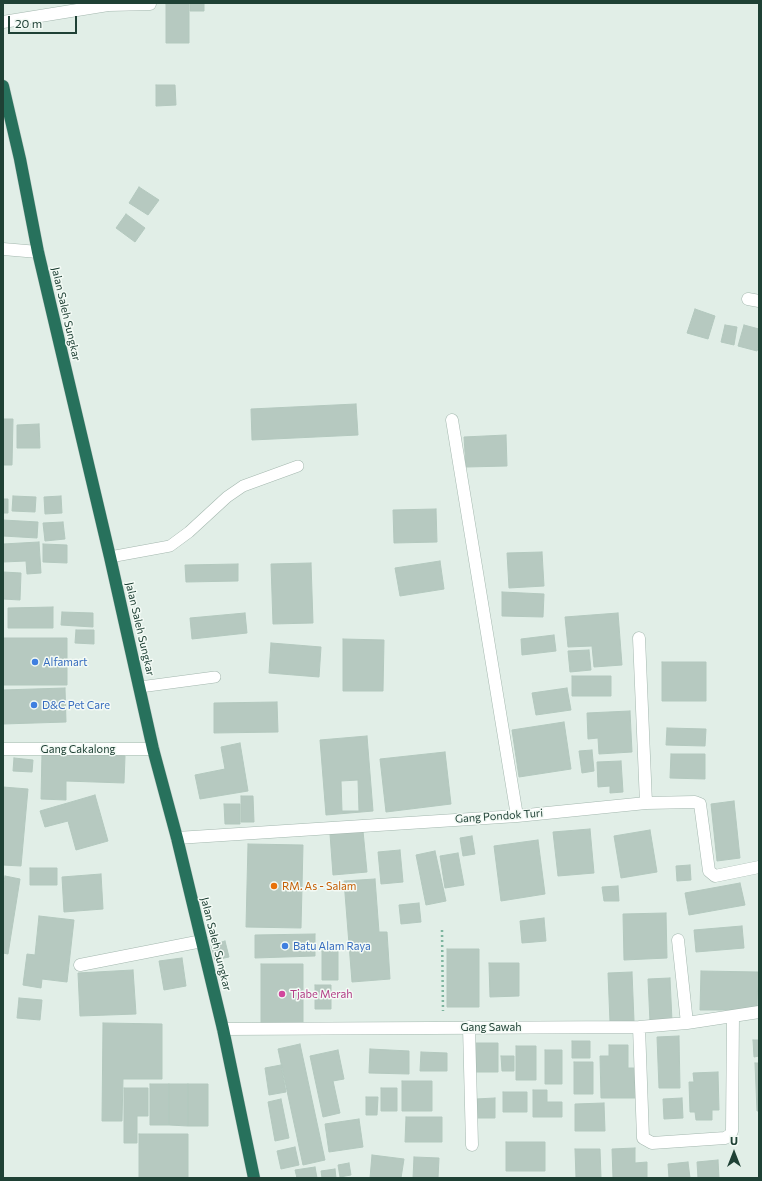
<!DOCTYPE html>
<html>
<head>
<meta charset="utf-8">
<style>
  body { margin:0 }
  #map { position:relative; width:762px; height:1181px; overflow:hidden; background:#e1eee7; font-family:Commissioner,sans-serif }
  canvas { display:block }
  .frame { position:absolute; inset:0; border:4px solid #1f4135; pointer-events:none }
  .north { position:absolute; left:714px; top:1133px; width:40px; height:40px; -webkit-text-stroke:3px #f3faf5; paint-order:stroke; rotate:0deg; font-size:11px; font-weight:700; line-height:16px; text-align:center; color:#1f4135 }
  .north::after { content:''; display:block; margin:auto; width:14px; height:18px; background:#1f4135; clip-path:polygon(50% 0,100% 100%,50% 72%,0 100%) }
  .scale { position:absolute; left:8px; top:16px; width:69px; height:18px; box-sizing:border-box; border:2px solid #1f4135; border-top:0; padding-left:5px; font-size:12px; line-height:14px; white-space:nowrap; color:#1f4135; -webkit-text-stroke:3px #f3faf5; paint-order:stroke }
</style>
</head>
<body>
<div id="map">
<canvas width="762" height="1181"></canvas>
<div class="frame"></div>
<div class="north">U</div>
<div class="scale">20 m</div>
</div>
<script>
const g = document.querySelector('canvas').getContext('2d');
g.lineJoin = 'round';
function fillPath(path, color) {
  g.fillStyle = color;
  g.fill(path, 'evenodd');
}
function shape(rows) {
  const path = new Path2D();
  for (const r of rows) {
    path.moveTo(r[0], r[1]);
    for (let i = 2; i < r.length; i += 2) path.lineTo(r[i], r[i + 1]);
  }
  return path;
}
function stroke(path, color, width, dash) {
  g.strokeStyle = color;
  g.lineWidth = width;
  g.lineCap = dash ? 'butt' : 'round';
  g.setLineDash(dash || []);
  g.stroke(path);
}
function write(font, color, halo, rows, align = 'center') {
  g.font = font + ' Commissioner,sans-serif';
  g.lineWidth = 3;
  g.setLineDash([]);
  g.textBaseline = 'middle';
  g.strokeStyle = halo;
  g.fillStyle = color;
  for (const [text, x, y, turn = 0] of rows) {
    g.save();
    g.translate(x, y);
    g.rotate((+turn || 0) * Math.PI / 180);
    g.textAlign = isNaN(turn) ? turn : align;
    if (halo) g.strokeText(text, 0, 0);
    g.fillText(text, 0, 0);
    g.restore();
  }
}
const building = shape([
  [190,3,204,3,204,11,190,11,190,3],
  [166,4,189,4,189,43,166,43,166,4],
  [156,85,175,85,176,105,156,106,156,85],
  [139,187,159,200,148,215,129,203,139,187],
  [126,214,145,228,135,242,116,228,126,214],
  [695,309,715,316,708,339,687,333,695,309],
  [725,325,737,327,734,345,721,342,725,325],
  [744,325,759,329,759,345,757,351,738,346,744,325],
  [356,404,358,435,252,440,251,409,356,404],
  [3,419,13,419,12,465,3,465,3,419],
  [39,424,40,448,17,448,17,425,39,424],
  [506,435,507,466,466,467,464,437,506,435],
  [13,496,36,497,35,512,12,511,13,496],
  [61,496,62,513,45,514,44,497,61,496],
  [3,499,8,499,8,513,3,513,3,499],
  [436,509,437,542,394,543,393,510,436,509],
  [3,520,38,522,37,538,3,536,3,520],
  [63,522,65,539,45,541,43,523,63,522],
  [39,542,41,573,27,574,26,561,3,562,3,544,39,542],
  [43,544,67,545,67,563,43,562,43,544],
  [542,552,544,586,509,588,507,553,542,552],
  [440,561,444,589,400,596,395,568,440,561],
  [311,563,313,623,273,624,271,564,311,563],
  [238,564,238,581,186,582,185,565,238,564],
  [3,572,21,573,20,600,3,599,3,572],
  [502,592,544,594,543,617,502,616,502,592],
  [53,607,53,628,8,628,8,608,53,607],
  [62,612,93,613,93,627,61,625,62,612],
  [245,613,247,633,192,639,190,618,245,613],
  [618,613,622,665,594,667,592,646,568,647,565,617,618,613],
  [76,630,94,630,94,644,75,643,76,630],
  [554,635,556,651,522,655,521,639,554,635],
  [3,638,67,638,67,685,3,685,3,638],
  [343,639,384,640,383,691,343,691,343,639],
  [271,643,321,647,319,677,269,673,271,643],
  [589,650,591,670,570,672,568,651,589,650],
  [662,662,706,662,706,701,662,701,662,662],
  [572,676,611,676,611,696,572,696,572,676],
  [65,688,66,722,3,724,3,690,65,688],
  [567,688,571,710,536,715,532,693,567,688],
  [277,702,278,732,214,733,214,703,277,702],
  [630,711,632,752,599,754,598,738,588,739,587,713,630,711],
  [564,722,571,769,519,777,512,730,564,722],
  [667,728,706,729,705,746,666,745,667,728],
  [367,736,373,811,326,815,320,740,367,736],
  [240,743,248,791,200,799,195,775,225,769,221,747,240,743],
  [592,750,594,771,582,773,579,751,592,750],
  [445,752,451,804,386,812,380,759,445,752],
  [42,753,125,756,124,783,66,781,66,800,41,799,42,753],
  [671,754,705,754,705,779,670,778,671,754],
  [14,758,33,760,32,772,13,771,14,758],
  [621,761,623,792,610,793,610,786,598,787,597,762,621,761],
  [358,780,359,811,342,811,341,781,358,780],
  [3,787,28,789,21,866,3,865,3,787],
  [95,795,108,841,76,850,68,821,45,827,40,811,95,795],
  [241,796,253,796,254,822,241,822,241,796],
  [734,801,740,858,717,861,711,804,734,801],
  [224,804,240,804,240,824,225,824,224,804],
  [590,829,594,873,558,876,553,832,590,829],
  [650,830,657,872,621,878,614,836,650,830],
  [363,831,367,872,333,875,330,834,363,831],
  [472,836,475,854,463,856,460,838,472,836],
  [538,840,545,894,501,901,494,846,538,840],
  [248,844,303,845,301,928,246,927,248,844],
  [400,850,403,882,381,884,378,852,400,850],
  [435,851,446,901,426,905,416,855,435,851],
  [458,853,464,885,445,888,440,856,458,853],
  [690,865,691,880,677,881,676,866,690,865],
  [30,868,57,868,57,885,30,885,30,868],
  [101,874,103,909,64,912,62,877,101,874],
  [5,876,20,879,8,954,3,953,3,886,5,876],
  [375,879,379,932,387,932,390,979,352,982,344,881,375,879],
  [740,883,745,905,689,915,685,893,740,883],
  [618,886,619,901,604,901,602,887,618,886],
  [419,903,421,922,401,924,399,905,419,903],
  [666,913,667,958,624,960,623,914,666,913],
  [39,916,74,920,67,982,42,979,41,988,23,985,27,954,35,955,39,916],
  [544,918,546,941,522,943,520,921,544,918],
  [742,926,744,948,696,952,694,930,742,926],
  [315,934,315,956,255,958,255,935,315,934],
  [225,941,229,957,215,960,211,945,225,941],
  [447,949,479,949,479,1007,447,1007,447,949],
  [322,951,338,951,338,980,322,980,322,951],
  [182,958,186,986,164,990,159,961,182,958],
  [489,963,519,963,519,996,490,997,489,963],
  [261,964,303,964,303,1024,261,1024,261,964],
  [133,970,136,1014,80,1016,78,973,133,970],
  [701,971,758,972,757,1010,700,1010,701,971],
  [632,972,634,1021,610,1022,608,973,632,972],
  [670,978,672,1021,650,1022,648,979,670,978],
  [315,985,331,985,331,1009,315,1009,315,985],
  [19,998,42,1000,40,1020,17,1018,19,998],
  [103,1023,162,1024,162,1079,123,1079,122,1121,102,1121,103,1023],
  [679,1036,680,1088,659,1088,657,1037,679,1036],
  [753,1040,759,1040,759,1056,754,1057,753,1040],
  [572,1041,590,1041,590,1058,572,1058,572,1041],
  [475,1043,498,1043,498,1072,475,1072,475,1043],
  [300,1044,325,1160,303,1165,278,1049,300,1044],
  [609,1045,628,1045,628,1068,634,1068,635,1098,601,1098,600,1056,609,1056,609,1045],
  [516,1046,536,1046,536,1080,516,1080,516,1046],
  [370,1049,409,1051,409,1074,369,1073,370,1049],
  [338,1050,344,1079,333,1081,340,1113,323,1117,310,1056,338,1050],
  [545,1050,562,1050,562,1084,545,1084,545,1050],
  [421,1052,447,1053,447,1071,420,1071,421,1052],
  [501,1056,514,1056,514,1071,502,1071,501,1056],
  [574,1062,593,1062,593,1094,574,1094,574,1062],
  [755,1063,759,1063,759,1111,757,1111,755,1063],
  [281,1065,286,1092,269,1095,265,1068,281,1065],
  [718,1072,719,1110,712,1110,712,1120,696,1120,695,1112,690,1112,689,1082,694,1082,693,1073,718,1072],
  [402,1081,432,1081,432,1111,402,1111,402,1081],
  [150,1084,169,1084,169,1125,150,1125,150,1084],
  [169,1084,188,1084,188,1126,169,1125,169,1084],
  [188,1084,208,1084,208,1126,188,1126,188,1084],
  [124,1088,148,1088,148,1116,137,1116,137,1143,124,1143,124,1088],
  [381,1088,397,1088,397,1111,381,1111,381,1088],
  [533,1090,547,1090,547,1102,562,1102,562,1117,533,1117,533,1090],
  [503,1092,527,1092,527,1112,503,1112,503,1092],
  [366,1097,378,1097,377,1115,366,1115,366,1097],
  [495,1098,495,1118,477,1118,476,1099,495,1098],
  [682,1098,683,1118,664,1119,663,1099,682,1098],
  [281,1099,289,1138,275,1141,268,1102,281,1099],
  [604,1103,605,1131,575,1131,575,1104,604,1103],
  [406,1117,442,1117,442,1142,405,1142,406,1117],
  [359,1119,363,1147,329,1152,325,1124,359,1119],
  [139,1134,188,1134,188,1178,139,1178,139,1134],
  [506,1142,545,1142,545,1171,506,1171,506,1142],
  [295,1147,299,1165,281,1169,277,1151,295,1147],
  [635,1148,635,1163,647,1162,647,1178,613,1178,612,1149,635,1148],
  [575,1149,600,1149,601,1178,576,1178,575,1149],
  [372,1155,404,1159,401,1178,370,1178,372,1155],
  [414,1157,439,1158,438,1178,413,1178,414,1157],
  [718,1160,719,1178,698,1178,697,1162,718,1160],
  [688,1162,690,1178,669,1178,668,1164,688,1162],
  [349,1163,351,1175,340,1177,338,1165,349,1163],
  [315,1167,317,1178,297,1178,295,1170,315,1167],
  [335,1169,336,1178,322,1178,321,1171,335,1169]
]);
fillPath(building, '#b6c9c0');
stroke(building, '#b3c8be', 1);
const lane = shape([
  [110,557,170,546,189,532,227,497,243,486,298,466],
  [140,687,215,677]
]);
const street = shape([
  [3,22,108,5,150,4],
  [3,249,38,252],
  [748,299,759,301],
  [452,420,517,816],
  [639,638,646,803],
  [3,749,153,749],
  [177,838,517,816,646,803,695,802,700,804,709,871,715,876,759,867],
  [678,940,687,1023],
  [80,965,202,941],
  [469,1027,472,1145],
  [639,1027,643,1138,652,1143,725,1138,730,1135,732,1131,733,1016],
  [223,1029,639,1027,687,1023,759,1012]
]);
const highway = shape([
  [3,86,20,159,38,252,110,557,153,749,177,838,223,1029,254,1178]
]);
stroke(lane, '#a3b7ae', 12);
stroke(street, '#a3b7ae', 13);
stroke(highway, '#c0cac6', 13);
stroke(shape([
  [442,930,443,1011]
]), '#7eb59f', 2.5, [2, 3]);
stroke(lane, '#fff', 11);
stroke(street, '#fff', 12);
stroke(highway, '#27715c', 12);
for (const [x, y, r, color] of [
  [35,662,4,"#3f7fe0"],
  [34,705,4,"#3f7fe0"],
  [274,886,4,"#e8710a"],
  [285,946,4,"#3f7fe0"],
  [282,994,4,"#d1479c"]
]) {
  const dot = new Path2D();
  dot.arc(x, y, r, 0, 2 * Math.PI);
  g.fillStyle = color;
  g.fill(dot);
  stroke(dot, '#f3faf5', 1.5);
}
write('11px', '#1f4135', '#f3faf5', [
  ["Jalan Saleh Sungkar",66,314,77],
  ["Jalan Saleh Sungkar",140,629,77],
  ["Gang Cakalong",78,749],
  ["Gang Pondok Turi",499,816,-4],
  ["Jalan Saleh Sungkar",216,944,76],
  ["Gang Sawah",491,1027]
]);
write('11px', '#366cbe', '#f3faf5', [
  ["Alfamart",43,662],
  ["D&C Pet Care",42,705],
  ["Batu Alam Raya",293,946]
], 'left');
write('11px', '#c56008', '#f3faf5', [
  ["RM. As - Salam",282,886]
], 'left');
write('11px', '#b23c85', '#f3faf5', [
  ["Tjabe Merah",290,994]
], 'left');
</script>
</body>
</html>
